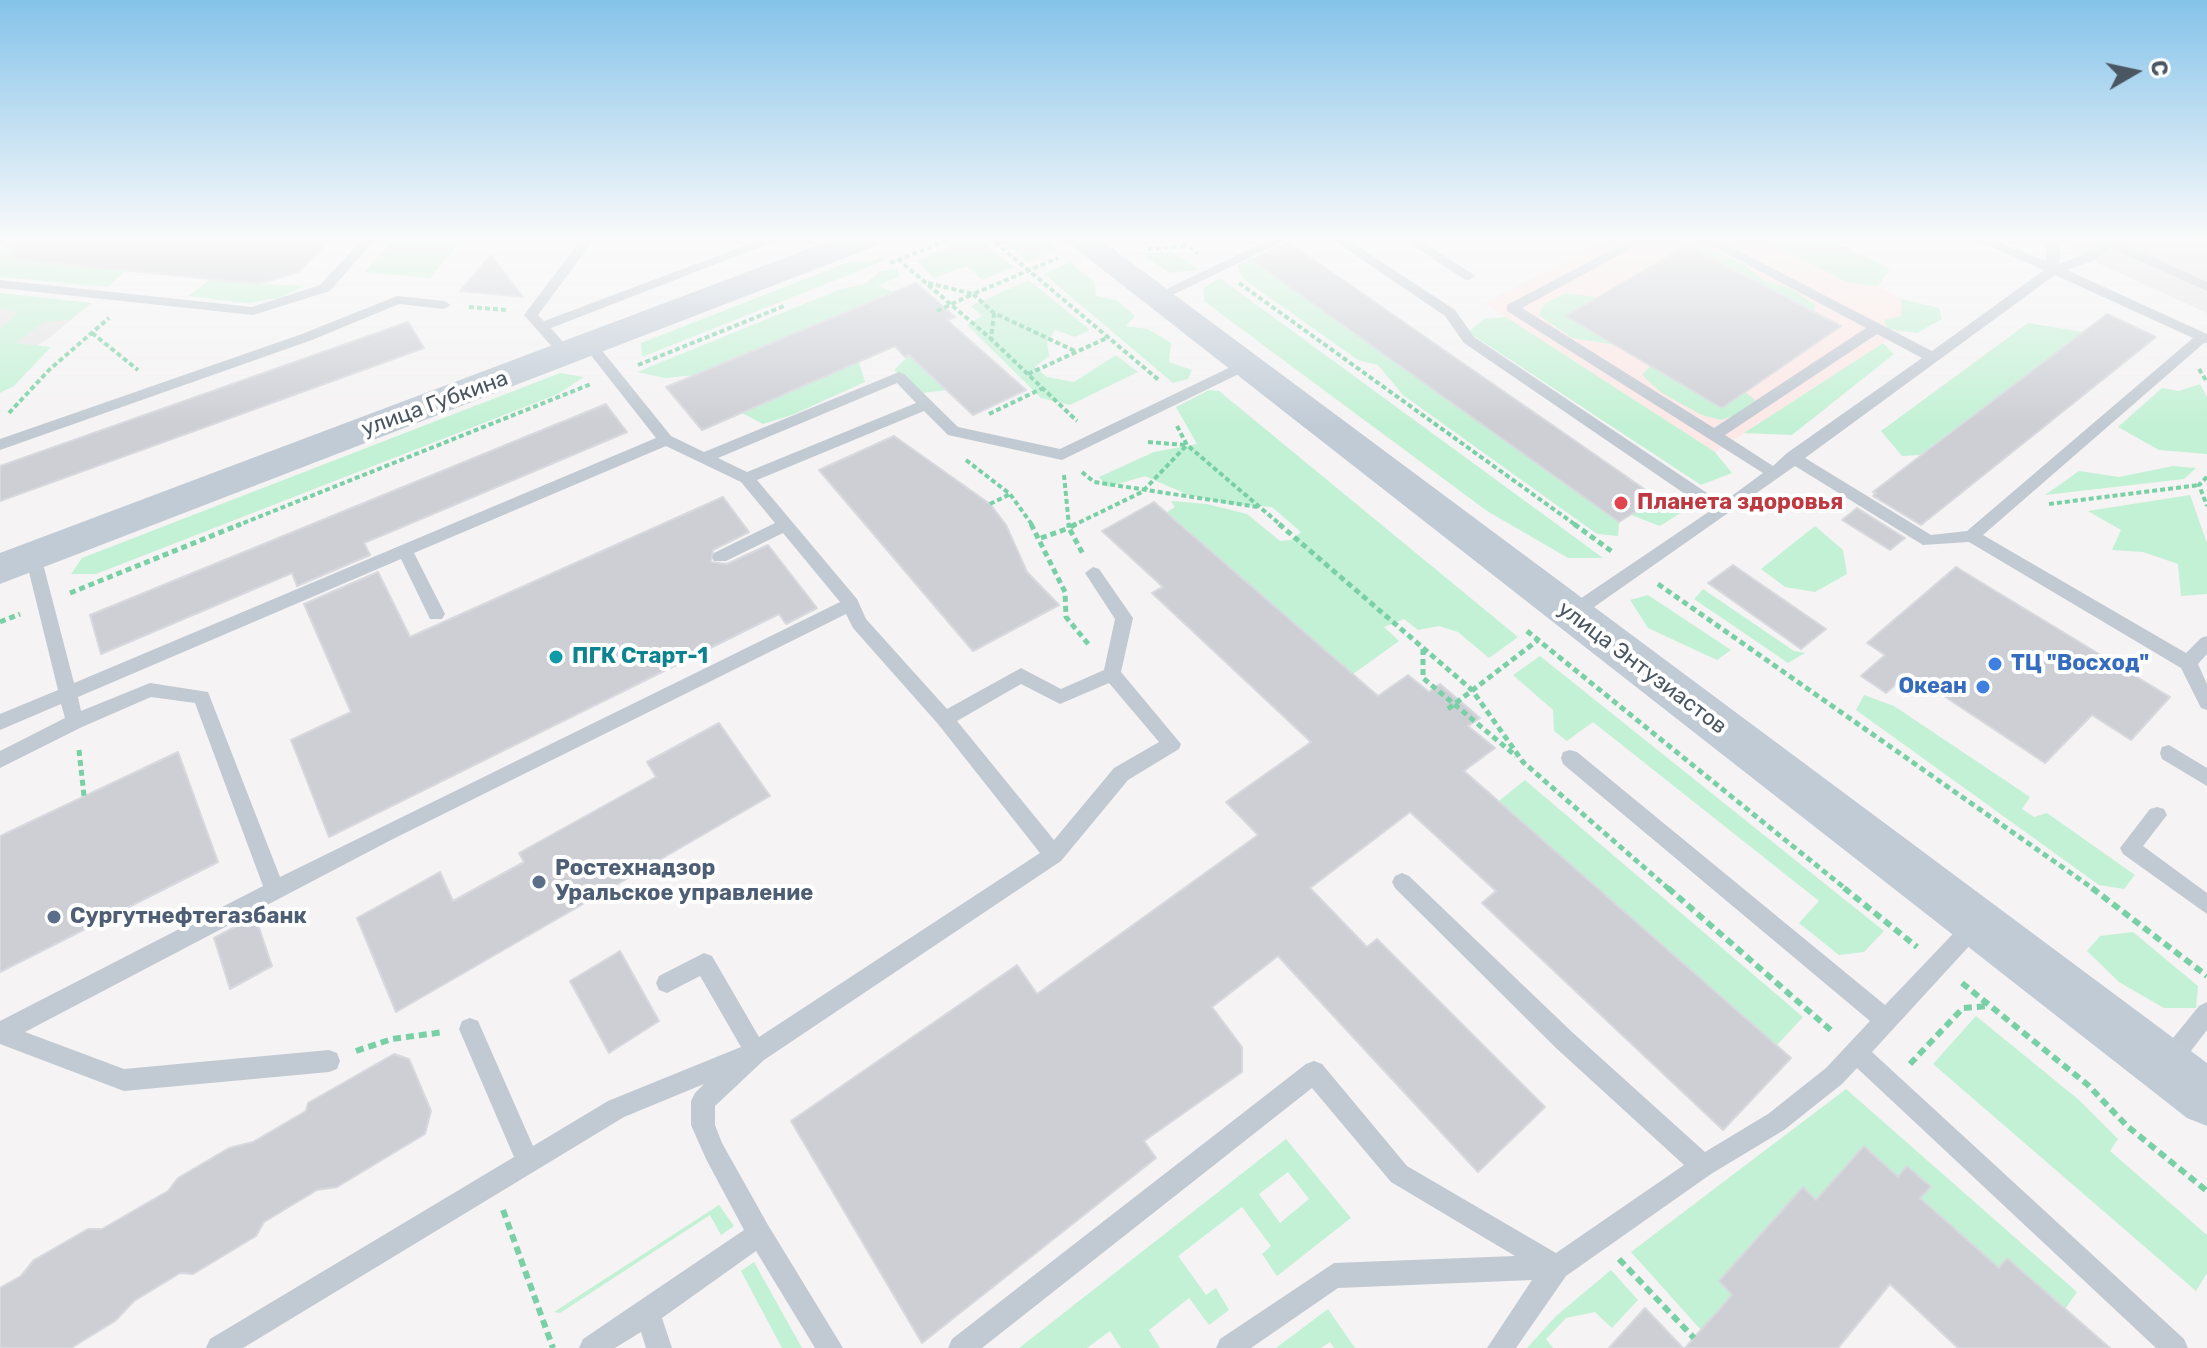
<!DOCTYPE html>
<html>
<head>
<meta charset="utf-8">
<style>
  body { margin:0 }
  #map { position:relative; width:2207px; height:1348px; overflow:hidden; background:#f5f3f3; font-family:Rubik,sans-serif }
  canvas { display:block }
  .north { position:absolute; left:2095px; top:32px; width:80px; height:80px; -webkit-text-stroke:6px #fff; paint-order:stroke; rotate:81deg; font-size:22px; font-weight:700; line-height:32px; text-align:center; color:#4a5661 }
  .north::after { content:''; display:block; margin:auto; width:28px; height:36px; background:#4a5661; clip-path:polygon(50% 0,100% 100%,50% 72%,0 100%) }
</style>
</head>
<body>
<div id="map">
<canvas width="2207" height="1348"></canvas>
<div class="north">С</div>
</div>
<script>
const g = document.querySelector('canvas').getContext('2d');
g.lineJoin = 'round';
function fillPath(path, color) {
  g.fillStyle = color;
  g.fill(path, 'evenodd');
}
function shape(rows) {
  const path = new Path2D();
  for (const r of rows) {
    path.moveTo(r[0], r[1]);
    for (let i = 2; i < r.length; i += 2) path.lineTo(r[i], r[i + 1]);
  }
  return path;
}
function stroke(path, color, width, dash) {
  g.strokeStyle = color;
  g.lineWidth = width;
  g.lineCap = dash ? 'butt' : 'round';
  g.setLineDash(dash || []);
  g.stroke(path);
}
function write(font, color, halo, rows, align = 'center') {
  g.font = font + ' Rubik,sans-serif';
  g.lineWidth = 8;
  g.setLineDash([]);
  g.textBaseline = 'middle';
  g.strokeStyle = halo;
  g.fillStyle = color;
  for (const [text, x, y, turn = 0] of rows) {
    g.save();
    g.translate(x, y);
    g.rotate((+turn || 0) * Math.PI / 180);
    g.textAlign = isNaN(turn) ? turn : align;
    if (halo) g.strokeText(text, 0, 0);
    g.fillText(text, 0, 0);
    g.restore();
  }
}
fillPath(shape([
  [2083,237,2207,237,2207,313,2067,249],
  [0,293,91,303,53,335,0,371]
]), '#e6e4e5');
fillPath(shape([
  [1611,237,1783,237,1929,313,1715,452,1484,303]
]), '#fce8e6');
fillPath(shape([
  [16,237,126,270,108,287,0,277,0,251],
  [396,237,465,237,430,278,364,272],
  [971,237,976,237,1014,267,982,280,967,266,934,278,917,261],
  [999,237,1042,237,1058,250,1027,263],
  [1756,237,1827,237,1890,269,1878,286,1849,283],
  [1291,246,1268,271,1619,522,1618,536,1597,534,1403,395,1378,365,1358,360,1242,278,1237,265,1273,248],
  [1695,249,1711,249,1745,265,1764,281,1789,288,1815,304,1814,313],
  [1173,252,1200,270,1169,273,1140,253],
  [882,257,886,260,642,357,641,343,851,261,868,262],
  [1070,262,1095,282,1096,296,1117,300,1135,316,1126,326,1148,329,1171,343,1169,362,1192,370,1188,379,1173,383,1044,274],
  [898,268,899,276,878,286,893,292,696,375,665,378,637,372,841,289,864,284,881,271],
  [1220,278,1603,558,1568,558,1487,511,1205,302,1203,288],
  [211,279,259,284,305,286,279,298,247,303,188,296],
  [1029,280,1090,330,1075,337,1055,330,1047,342,1049,356,1035,367,1047,377,1074,382,1116,355,1138,372,1070,405,1041,398,967,325,982,316,971,306],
  [0,293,91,303,70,320,44,322,15,343,51,347,14,386,0,393,0,329,18,312,0,308],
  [1566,293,1597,297,1567,316,1616,345,1572,338,1539,315,1544,304],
  [1902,299,1939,308,1942,319,1917,333,1888,329,1884,320,1901,316],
  [1506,317,1715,452,1732,473,1701,485,1468,332,1484,319],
  [2028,323,2083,332,1920,455,1902,456,1881,431],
  [1883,343,1894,354,1792,435,1744,433],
  [909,355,947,390,923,393,894,370],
  [859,362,865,382,792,415,763,424,742,413],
  [1650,366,1722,408,1745,392,1755,400,1747,411,1721,420,1702,415,1662,393,1642,375],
  [560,373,584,377,558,394,96,574,71,574,82,558],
  [2200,384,2207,397,2207,454,2159,450,2118,427,2162,388,2179,391],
  [1209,390,1219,391,1518,637,1489,658,1458,632,1439,626,1418,630,1404,619,1384,627,1399,641,1353,674,1167,512,1175,507,1171,501,1207,504,1247,514,1280,541,1291,540,1301,532,1272,507,1229,504,1186,494,1145,476,1108,487,1099,477,1154,452,1197,444,1176,407],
  [2173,466,2196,468,2184,479,2045,495,2079,471,2119,477],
  [2190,495,2207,543,2207,594,2181,596,2178,564,2143,552,2112,550,2121,530,2088,511],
  [1657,498,1685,510,1660,526,1631,515],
  [1815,526,1843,550,1847,574,1815,592,1785,587,1761,569],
  [1703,589,1794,651,1805,653,1788,663,1694,599],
  [1648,595,1731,650,1717,660,1648,628,1630,600],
  [1540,656,1884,931,1864,952,1839,955,1799,923,1819,901,1593,722,1567,741,1554,731,1553,710,1513,675],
  [1864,695,1894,706,2030,797,2022,809,2034,817,2047,813,2135,875,2124,889,2099,885,1856,710],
  [1525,780,1803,1017,1777,1045,1499,801],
  [2133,932,2198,986,2196,1008,2164,1008,2119,982,2087,951,2100,936],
  [1976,1016,2079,1100,2118,1139,2110,1151,2207,1235,2207,1273,2196,1291,1933,1064],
  [1846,1089,2077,1292,2060,1316,2042,1289,2008,1258,1999,1268,1921,1198,1930,1186,1898,1177,1864,1146,1816,1200,1803,1188,1719,1281,1732,1295,1701,1330,1631,1252],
  [1286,1139,1351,1218,1347,1221,1277,1276,1262,1254,1271,1246,1242,1207,1178,1256,1206,1295,1216,1288,1229,1310,1209,1325,1189,1298,1149,1330,1160,1348,1121,1348,1110,1331,1087,1348,1019,1348],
  [1288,1172,1309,1199,1280,1223,1259,1194],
  [719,1205,734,1226,721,1235,710,1215,560,1313,554,1312],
  [754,1262,802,1348,782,1348,741,1271],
  [1611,1270,1638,1300,1612,1328,1595,1312,1566,1318,1546,1339,1553,1348,1527,1348,1556,1316],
  [1328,1309,1355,1348,1334,1348,1330,1342,1321,1348,1276,1348]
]), '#c3f1d5');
const building = shape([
  [14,237,333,237,299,272,259,284,13,259,14,237],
  [1288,242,1620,472,1657,498,1619,522,1252,260,1288,242],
  [1687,245,1747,277,1841,326,1722,408,1566,316,1687,245],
  [491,255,523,297,460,291,491,255],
  [916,283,955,317,947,320,1026,390,973,415,909,355,905,357,895,346,702,430,666,387,916,283],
  [2107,314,2156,337,1921,525,1873,496,1876,493,1873,492,2107,314],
  [408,322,424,348,0,501,0,466,408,322],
  [606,404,627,432,364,543,370,555,297,586,292,573,101,654,90,615,606,404],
  [894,436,990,504,1006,525,1027,572,1059,605,973,651,819,470,894,436],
  [723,497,749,532,713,550,711,562,727,564,768,545,817,608,786,624,779,614,329,837,291,740,351,712,304,604,378,572,410,637,723,497],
  [1154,502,1378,696,1408,675,1429,692,1440,684,1480,718,1468,726,1495,748,1464,771,1791,1058,1723,1130,1482,903,1496,891,1410,812,1310,888,1367,947,1377,939,1545,1107,1478,1172,1278,956,1212,1007,1242,1047,1242,1072,1144,1141,1156,1158,922,1343,791,1121,1017,965,1037,994,1258,835,1226,802,1311,742,1152,593,1163,587,1102,531,1154,502],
  [1857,508,1905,538,1890,550,1842,520,1857,508],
  [1733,565,1826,629,1801,649,1708,583,1733,565],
  [1956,567,1992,589,2170,697,2131,740,2092,715,2045,763,1909,673,1886,693,1861,676,1885,655,1867,643,1956,567],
  [719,723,770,796,396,1012,357,918,440,872,453,901,524,862,519,853,656,777,647,762,719,723],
  [178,752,218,862,0,972,0,836,178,752],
  [255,916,272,966,230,989,214,938,255,916],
  [620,951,659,1021,609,1053,570,981,620,951],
  [394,1054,409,1059,431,1111,425,1134,337,1187,317,1190,264,1222,256,1236,193,1274,180,1273,134,1301,115,1321,71,1348,0,1348,0,1288,21,1276,34,1260,88,1229,102,1229,168,1191,178,1178,229,1148,253,1142,306,1111,308,1103,394,1054],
  [1864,1146,1898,1177,1907,1166,1931,1187,1920,1198,1999,1268,2007,1258,2110,1348,1958,1348,1890,1284,1838,1348,1685,1348,1732,1295,1719,1281,1803,1187,1816,1200,1864,1146],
  [1645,1308,1683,1348,1609,1348,1645,1308]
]);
fillPath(building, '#cdcfd5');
stroke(building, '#d7d9de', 2);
stroke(shape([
  [989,237,1160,381],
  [1177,237,1198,254],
  [1148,249,1188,246],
  [898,259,990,338],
  [890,263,956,237],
  [928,283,973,294,1058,258],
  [1239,283,1577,526],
  [469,307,507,310],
  [937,311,973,294,994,313,1077,352],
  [994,313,991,339,1077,421],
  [92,333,138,370],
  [638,365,784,306],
  [2199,369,2207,382],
  [1028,374,1109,337],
  [9,413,49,370,109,318],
  [989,414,1043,388],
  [1177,426,1187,445,1282,526],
  [1148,442,1186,445],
  [966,460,1010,494,1033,526],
  [1082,472,1094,482,1258,507],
  [1064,475,1069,526],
  [2207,477,2199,485,2207,506],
  [990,504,1010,494],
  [2049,504,2199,485],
  [236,526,591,384],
  [1072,526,1142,492,1186,446]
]), '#7ad0a6', 4, [5, 3]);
stroke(shape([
  [1031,524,1065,592,1066,617,1089,645],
  [1076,524,1069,528,1083,554],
  [1279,524,1472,690,1523,762,1670,890],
  [1574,524,1614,553],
  [1041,538,1069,528,1069,524],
  [1658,584,2095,890],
  [70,593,241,524],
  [0,622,20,614],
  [1527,631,1847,890],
  [1423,649,1423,678,1516,756],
  [1448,709,1538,640],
  [79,750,84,796]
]), '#7ad0a6', 5, [6, 4]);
stroke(shape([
  [1668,888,1834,1033],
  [1844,888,1917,947],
  [2092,888,2207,976],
  [1962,983,2088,1085,2127,1126,2207,1191],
  [356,1051,392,1039,444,1032],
  [1910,1064,1963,1008,1988,1006],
  [503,1210,553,1348],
  [1619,1259,1694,1338]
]), '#7ad0a6', 6, [8, 5]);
fillPath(shape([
  [364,237,377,237,330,291,253,315,0,288,0,280,252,307,320,285,364,237],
  [583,237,596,237,538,315,544,321,768,237,786,237,551,328,574,355,567,359,562,358,524,315,583,237],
  [1275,237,1292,237,1160,301,1150,301,1148,298,1275,237],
  [1329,237,1344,237,1455,310,1474,337,1722,503,1763,473,1507,311,1507,305,1636,237,1652,237,1522,308,1714,428,1866,328,1696,237,1712,237,1932,351,2044,270,1968,237,1986,237,2046,261,2047,251,2038,237,2051,237,2061,251,2059,264,2083,255,2109,237,2124,237,2119,242,2207,282,2207,291,2111,248,2093,261,2067,270,2207,334,2207,343,2204,343,1983,535,2186,653,2201,638,2207,636,2207,654,2198,664,2207,684,2207,710,2201,708,2181,668,1969,542,1923,545,1795,466,1577,619,1565,619,1562,614,1565,609,1710,511,1464,343,1445,316,1329,237],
  [2055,275,2193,338,1967,531,1931,535,1805,458,2055,275],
  [1877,334,1922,358,1787,453,1773,466,1725,435,1877,334],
  [1400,237,1415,237,1476,276,1469,280,1464,279,1400,237],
  [397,296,444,301,451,305,444,309,399,304,312,340,0,450,0,439,302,334,397,296],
  [591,342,596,343,671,436,704,452,899,372,904,374,958,427,1060,449,1239,363,1249,363,1249,369,1062,460,948,435,924,411,757,480,857,599,866,619,947,709,1021,668,1061,689,1104,670,1115,619,1085,573,1093,567,1099,569,1133,618,1121,672,1181,744,1179,749,1128,780,1061,861,764,1060,715,1106,715,1125,722,1143,768,1225,843,1348,815,1348,756,1251,662,1318,672,1348,646,1348,641,1332,615,1348,579,1348,583,1339,744,1230,706,1159,691,1125,691,1101,695,1093,704,1084,624,1117,243,1348,206,1348,210,1339,514,1157,459,1029,462,1021,470,1018,478,1021,533,1146,608,1101,741,1047,700,976,667,993,659,990,656,983,659,976,704,953,712,956,759,1037,1040,853,938,724,853,628,846,614,391,840,25,1032,124,1069,329,1050,337,1053,340,1061,337,1069,329,1072,124,1091,0,1044,0,1021,263,886,195,703,151,697,82,727,0,768,0,751,65,718,61,704,0,730,0,714,58,690,25,556,27,552,39,552,41,556,74,683,656,438,586,349,584,346,591,342],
  [897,383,916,403,747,472,718,458,897,383],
  [666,446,741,482,775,523,714,553,712,557,714,561,726,561,783,533,840,602,280,877,208,692,150,683,81,711,78,697,401,559,430,619,442,619,445,614,414,553,666,446],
  [1109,683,1159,742,1114,768,1054,840,957,721,1021,684,1060,704,1109,683],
  [2169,745,2207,768,2207,786,2162,759,2160,753,2162,747,2169,745],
  [1570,750,1577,752,1885,1005,1969,917,1976,914,1983,917,1986,924,1983,931,1872,1052,2184,1339,2188,1348,2156,1348,1857,1068,1842,1084,1784,1130,1711,1174,1566,1276,1516,1348,1487,1348,1532,1280,1338,1288,1251,1348,1216,1348,1220,1339,1334,1263,1515,1256,1391,1182,1312,1088,982,1348,948,1348,952,1339,1306,1064,1314,1061,1322,1064,1407,1166,1556,1253,1684,1165,1556,1048,1395,888,1392,882,1395,876,1402,873,1409,876,1572,1032,1705,1152,1768,1114,1826,1068,1870,1021,1563,764,1561,758,1563,752,1570,750],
  [2157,807,2164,809,2167,815,2143,846,2207,893,2207,914,2123,854,2120,848,2150,809,2157,807],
  [2207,1002,2207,1030,2177,1069,2169,1072,2161,1069,2158,1061,2161,1053,2199,1006,2207,1002]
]), '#c1cad2');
fillPath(shape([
  [840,237,886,237,881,244,0,584,0,553,840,237],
  [1061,237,1097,237,2207,1063,2207,1126,2187,1118,1061,237]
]), '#c1cbd6');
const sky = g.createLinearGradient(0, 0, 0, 426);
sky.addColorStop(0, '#85c3ea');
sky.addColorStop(0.56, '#fafafa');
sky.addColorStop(1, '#fafafa00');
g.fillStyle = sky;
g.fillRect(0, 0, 2207, 426);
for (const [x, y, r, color] of [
  [1621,503,8,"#e0444e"],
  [556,657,8,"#0f9aa8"],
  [1995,664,8,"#3f7fe0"],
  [1983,687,8,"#3f7fe0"],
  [539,882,8,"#5c6f8a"],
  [54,917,8,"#5c6f8a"]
]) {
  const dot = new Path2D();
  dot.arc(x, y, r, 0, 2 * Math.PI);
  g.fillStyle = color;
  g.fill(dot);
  stroke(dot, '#fff', 3);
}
write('22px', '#4a5661', '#fff', [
  ["улица Губкина",435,404,-20],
  ["улица Энтузиастов",1642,668,37]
]);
write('bold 22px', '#be3a42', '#fff', [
  ["Планета здоровья",1637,503]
], 'left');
write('bold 22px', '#0d838f', '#fff', [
  ["ПГК Старт-1",572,657]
], 'left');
write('bold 22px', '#366cbe', '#fff', [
  ["ТЦ \"Восход\"",2011,664],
  ["Океан",1967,687,"right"]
], 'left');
write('bold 22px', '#4e5e75', '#fff', [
  ["Ростехнадзор",555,869],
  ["Уральское управление",555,894],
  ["Сургутнефтегазбанк",70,917]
], 'left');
</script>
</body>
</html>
